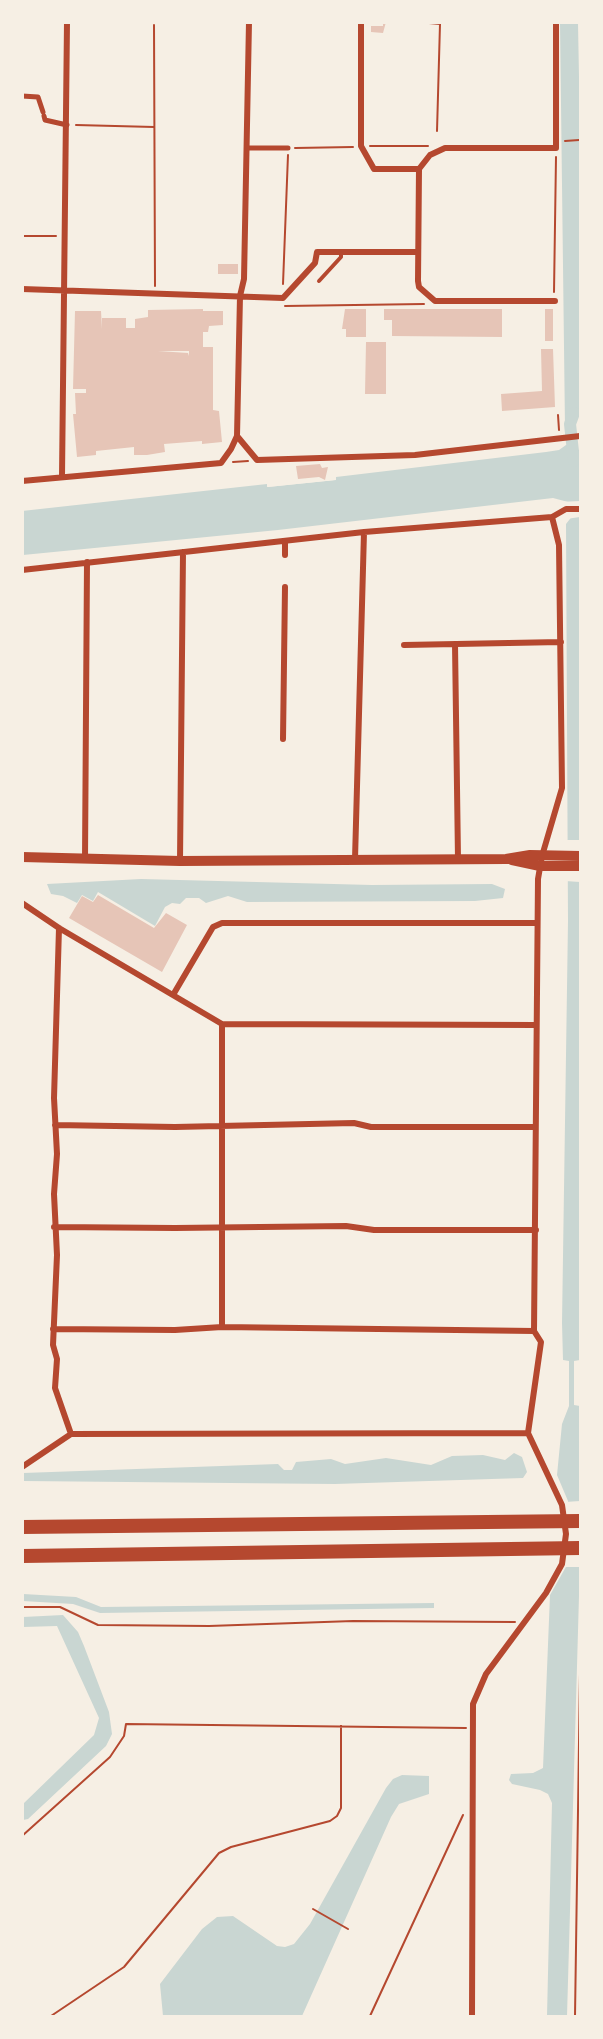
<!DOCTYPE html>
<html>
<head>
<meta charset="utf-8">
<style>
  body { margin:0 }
  #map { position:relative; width:603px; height:2039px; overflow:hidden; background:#f6efe4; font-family:Literata,serif }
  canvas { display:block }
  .frame { position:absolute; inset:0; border:24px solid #f6efe4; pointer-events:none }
</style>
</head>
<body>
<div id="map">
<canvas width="603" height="2039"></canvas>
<div class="frame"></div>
</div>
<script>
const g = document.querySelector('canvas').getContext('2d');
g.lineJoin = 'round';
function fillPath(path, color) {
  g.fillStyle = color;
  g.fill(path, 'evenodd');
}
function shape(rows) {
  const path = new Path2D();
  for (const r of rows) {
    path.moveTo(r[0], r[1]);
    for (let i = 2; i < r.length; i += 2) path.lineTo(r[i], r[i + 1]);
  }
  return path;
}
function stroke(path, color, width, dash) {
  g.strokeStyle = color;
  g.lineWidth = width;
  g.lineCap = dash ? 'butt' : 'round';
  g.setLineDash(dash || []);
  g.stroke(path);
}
fillPath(shape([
  [560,23,578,23,579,77,580,416,575,417,575,428,565,428],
  [566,445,575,445,580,452,580,1360,574,1361,574,1405,580,1406,580,1561,567,2016,547,2016,552,1803,548,1794,540,1790,512,1784,509,1780,511,1774,533,1773,543,1768,550,1595,567,1565,568,1501,557,1475,562,1424,569,1406,569,1361,563,1360,562,1323,568,921,566,524,573,515,568,502,553,498,278,530,23,555,22,511,267,484,268,487,335,480,336,477,546,452,559,450],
  [141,879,372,885,492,884,505,889,503,898,475,901,247,902,228,896,206,903,199,898,186,898,180,904,172,903,165,907,155,926,98,892,93,901,82,895,77,903,63,896,51,894,47,884],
  [514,1453,522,1457,527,1472,523,1478,335,1484,23,1481,23,1473,278,1464,284,1470,292,1470,296,1462,331,1459,345,1464,386,1458,431,1465,452,1456,483,1455,505,1460],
  [23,1594,76,1597,101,1607,434,1603,434,1608,100,1613,73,1604,23,1601],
  [63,1615,78,1632,84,1646,109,1712,112,1734,106,1746,28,1819,23,1820,23,1804,94,1735,99,1718,57,1626,23,1627,23,1617],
  [402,1775,429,1776,429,1794,399,1804,391,1817,302,2016,163,2016,160,1984,202,1929,217,1917,233,1916,277,1946,285,1947,294,1944,310,1924,386,1788,393,1779]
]), '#c9d6d2');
fillPath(shape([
  [336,477,336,480,267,487,267,482,320,478,323,481],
  [580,501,580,517,566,519,569,514,566,505,559,502],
  [565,840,580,840,580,882,565,881],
  [580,1501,580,1567,562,1567,565,1502]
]), '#f6efe4');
stroke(shape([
  [574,413,570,424,574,461]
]), '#c9d6d2', 12);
fillPath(shape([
  [383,22,386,22,383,33,371,32,371,26,383,26],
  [218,264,238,264,238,274,218,274],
  [203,309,203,311,223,311,223,325,209,326,208,332,203,332,203,347,213,347,213,410,219,411,222,442,202,444,202,441,164,444,165,452,147,455,134,455,134,447,96,451,96,455,77,457,73,414,76,414,75,393,86,393,86,389,73,389,75,311,101,311,102,329,102,318,126,318,126,328,135,328,135,319,148,317,148,310],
  [158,351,189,351,189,356,188,353],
  [345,309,366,309,366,337,346,337,346,329,342,329],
  [384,309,502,309,502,337,392,336,392,320,384,320],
  [545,309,553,309,553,341,545,341],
  [366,342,386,342,386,394,365,394],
  [541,349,553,349,555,407,502,411,501,394,542,391],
  [320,464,322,468,328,467,325,480,319,477,298,479,296,466],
  [98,895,154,928,166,913,187,925,162,972,69,918,82,896,93,902]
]), '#e6c5b7');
stroke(shape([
  [418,22,440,24,437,131],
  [154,25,155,286],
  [76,125,154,127],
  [565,141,579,140],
  [370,146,428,146],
  [295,148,353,147],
  [22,236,56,236],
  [283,284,288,155],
  [554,292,556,157],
  [285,306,424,304],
  [558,415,559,430],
  [233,462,248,461],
  [22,1607,60,1607,98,1625,209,1626,353,1621,515,1622],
  [22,1836,110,1757,124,1736,126,1724,466,1728],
  [313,1909,348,1929],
  [51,2016,124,1967,219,1853,231,1847,330,1821,337,1816,341,1808,341,1726],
  [370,2016,463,1815],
  [575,2016,580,1674]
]), '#b5482f', 2);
stroke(shape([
  [319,281,341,257,341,252]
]), '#b5482f', 4);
stroke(shape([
  [22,96,38,97,43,112],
  [44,116,45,120,67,125],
  [247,148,288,148]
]), '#b5482f', 5);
stroke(shape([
  [361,22,361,146,374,169,419,169],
  [22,289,283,298,315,263,317,252,418,252],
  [555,301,435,301,419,287,418,281,419,169,430,155,445,148,556,148,556,22],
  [237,436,257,460,415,455,580,436],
  [62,476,67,22],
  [22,481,221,463,231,449,237,436,240,296,244,279,249,22],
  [285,555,285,541],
  [22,570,364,532,552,517,566,509,580,509],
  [455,644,458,859],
  [404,645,561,642],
  [283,739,285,587],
  [85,859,87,562],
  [355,859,364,532],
  [180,861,183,552],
  [22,903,59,928,222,1024,222,1327],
  [59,928,54,1098,57,1154,54,1194,57,1255,53,1345,57,1359,55,1388,71,1434],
  [173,995,213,927,222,923,537,923],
  [222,1024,536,1025],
  [55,1125,175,1127,354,1123,371,1127,535,1127],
  [54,1227,175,1228,346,1226,374,1230,536,1230],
  [53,1329,175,1330,222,1327,534,1331],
  [71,1434,528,1433],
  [22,1467,71,1434],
  [472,2016,473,1704,486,1674,546,1593,562,1564,566,1534,562,1505,528,1433,541,1342,534,1331,538,879,542,856,562,788,559,545,552,517]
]), '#b5482f', 6);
stroke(shape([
  [22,857,180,861,506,859,530,855,580,856],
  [512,860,540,866,580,866]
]), '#b5482f', 10);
stroke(shape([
  [22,1527,580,1521],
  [22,1556,580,1548]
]), '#b5482f', 14);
</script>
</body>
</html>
